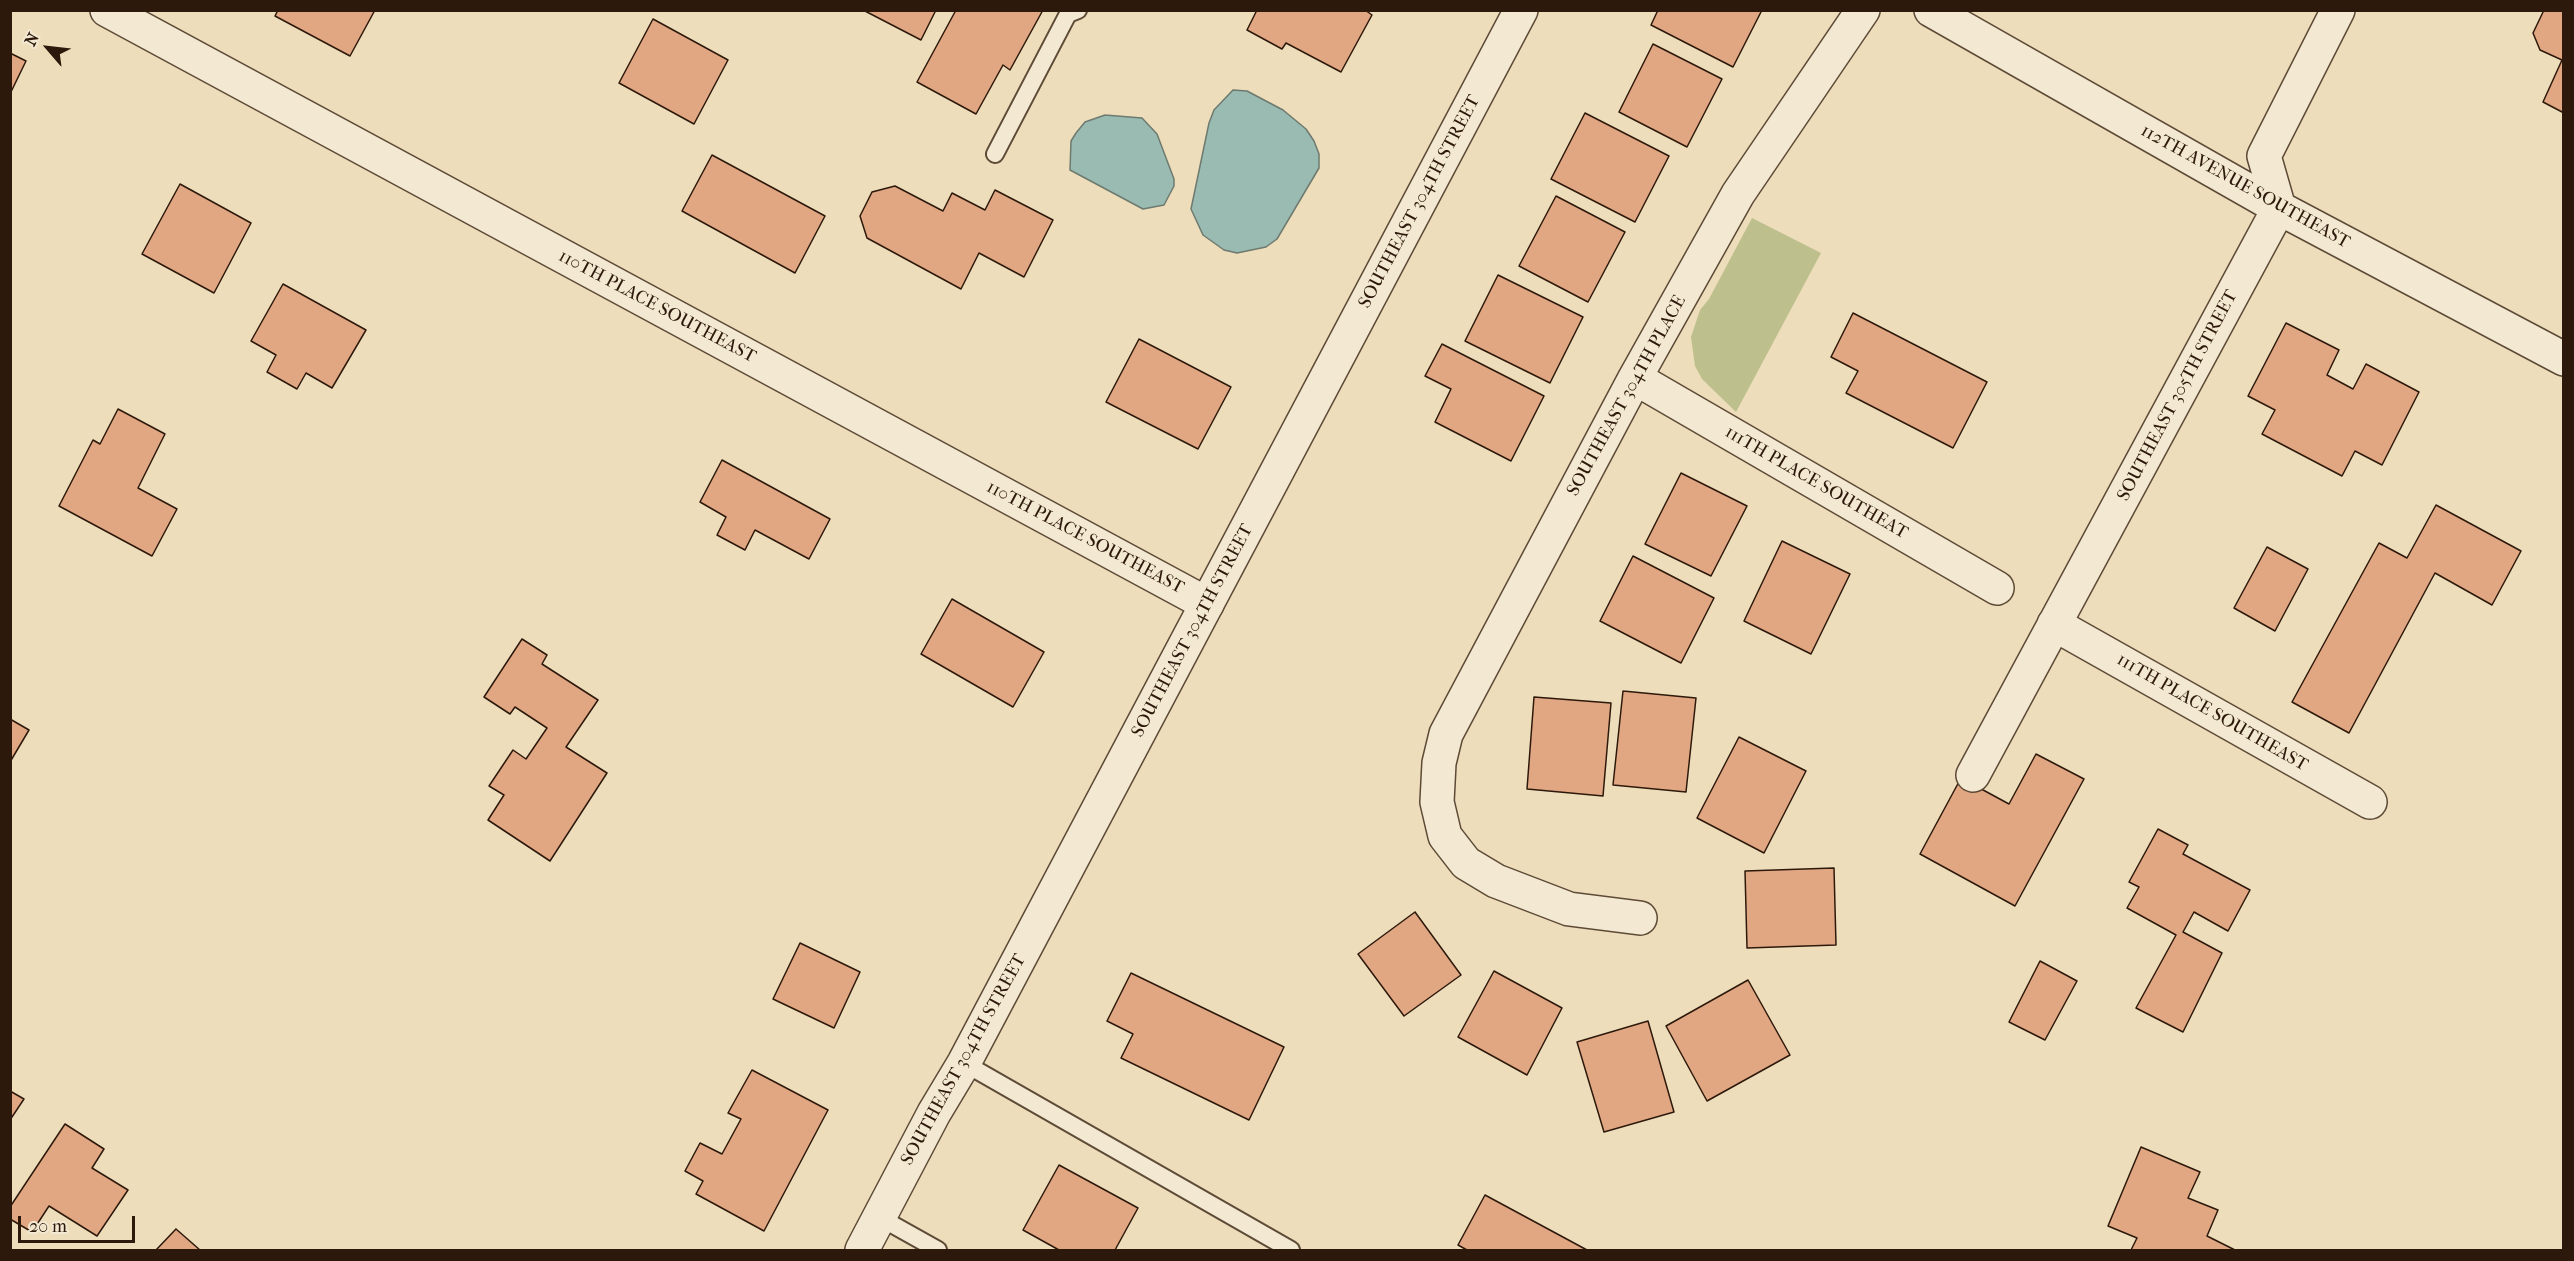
<!DOCTYPE html>
<html>
<head>
<meta charset="utf-8">
<style>
  body { margin:0 }
  #map { position:relative; width:2574px; height:1261px; overflow:hidden; background:#edddba; font-family:"IM FELL French Canon",serif }
  canvas { display:block }
  .frame { position:absolute; inset:0; border:12px solid #2d190b; pointer-events:none }
  .north { position:absolute; left:18px; top:18px; width:60px; height:60px; -webkit-text-stroke:4px #f3e9d2; paint-order:stroke; rotate:298deg; font-size:16px; font-weight:700; line-height:24px; text-align:center; color:#2d190b }
  .north::after { content:''; display:block; margin:auto; width:21px; height:27px; background:#2d190b; clip-path:polygon(50% 0,100% 100%,50% 72%,0 100%) }
  .scale { position:absolute; left:18px; top:1216px; width:117px; height:27px; box-sizing:border-box; border:3px solid #2d190b; border-top:0; padding-left:8px; font-size:18px; line-height:21px; white-space:nowrap; color:#2d190b; -webkit-text-stroke:4px #f3e9d2; paint-order:stroke }
</style>
</head>
<body>
<div id="map">
<canvas width="2574" height="1261"></canvas>
<div class="frame"></div>
<div class="north">N</div>
<div class="scale">20 m</div>
</div>
<script>
const g = document.querySelector('canvas').getContext('2d');
g.lineJoin = 'round';
function fillPath(path, color) {
  g.fillStyle = color;
  g.fill(path, 'evenodd');
}
function shape(rows) {
  const path = new Path2D();
  for (const r of rows) {
    path.moveTo(r[0], r[1]);
    for (let i = 2; i < r.length; i += 2) path.lineTo(r[i], r[i + 1]);
  }
  return path;
}
function stroke(path, color, width, dash) {
  g.strokeStyle = color;
  g.lineWidth = width;
  g.lineCap = dash ? 'butt' : 'round';
  g.setLineDash(dash || []);
  g.stroke(path);
}
function write(font, color, halo, rows, align = 'center') {
  g.font = font + ' "IM FELL French Canon",serif';
  g.lineWidth = 6;
  g.setLineDash([]);
  g.textBaseline = 'middle';
  g.strokeStyle = halo;
  g.fillStyle = color;
  for (const [text, x, y, turn = 0] of rows) {
    g.save();
    g.translate(x, y);
    g.rotate((+turn || 0) * Math.PI / 180);
    g.textAlign = isNaN(turn) ? turn : align;
    if (halo) g.strokeText(text, 0, 0);
    g.fillText(text, 0, 0);
    g.restore();
  }
}
fillPath(shape([
  [1752,218,1821,253,1736,412,1702,379,1695,366,1691,337,1700,310,1709,299]
]), '#bdbf8c');
const water = shape([
  [1233,90,1247,91,1283,110,1306,129,1314,141,1319,154,1319,168,1277,239,1266,247,1237,253,1224,250,1203,235,1191,209,1209,123,1214,110,1233,90],
  [1105,115,1142,118,1157,134,1174,179,1174,186,1164,205,1143,209,1070,170,1071,141,1076,133,1085,122,1105,115]
]);
fillPath(water, '#99bbb1');
stroke(water, '#6e7a6f', 1.5);
const building = shape([
  [278,10,375,10,350,56,275,16,278,10],
  [863,10,936,10,921,40,863,10],
  [956,10,1043,10,1010,70,1003,65,976,114,917,82,956,10],
  [1257,10,1365,10,1372,15,1341,72,1286,43,1282,49,1247,30,1257,10],
  [1658,10,1762,10,1733,67,1651,25,1658,10],
  [2544,10,2564,10,2564,113,2543,102,2562,60,2540,50,2533,33,2544,10],
  [653,19,728,60,694,124,619,83,653,19],
  [1653,44,1722,79,1687,147,1619,112,1653,44],
  [10,53,26,61,10,94,10,53],
  [1585,113,1669,156,1635,222,1551,179,1585,113],
  [712,155,825,216,795,273,682,211,712,155],
  [180,184,251,223,214,293,142,254,180,184],
  [895,186,943,211,952,193,985,210,995,190,1053,220,1024,277,979,253,961,289,867,238,860,216,872,192,895,186],
  [1556,196,1625,232,1588,302,1519,266,1556,196],
  [1498,275,1583,317,1550,383,1465,341,1498,275],
  [283,284,366,330,332,388,306,373,297,389,267,372,276,355,251,341,283,284],
  [1853,313,1987,382,1953,448,1846,393,1858,371,1831,357,1853,313],
  [2286,323,2339,350,2327,375,2353,389,2366,364,2419,392,2382,465,2355,451,2342,476,2262,434,2275,410,2248,396,2286,323],
  [1139,339,1231,387,1198,449,1106,402,1139,339],
  [1442,344,1544,396,1511,461,1435,422,1451,389,1425,376,1442,344],
  [118,409,165,434,138,488,177,509,152,556,59,506,93,440,100,444,118,409],
  [722,460,830,519,809,559,755,530,745,550,717,535,726,517,700,502,722,460],
  [1681,473,1747,506,1711,576,1645,544,1681,473],
  [2436,505,2521,551,2492,605,2435,573,2349,733,2292,702,2379,543,2407,558,2436,505],
  [1782,541,1850,574,1811,654,1744,621,1782,541],
  [2267,547,2308,569,2275,631,2234,608,2267,547],
  [1633,556,1714,598,1681,663,1600,621,1633,556],
  [952,599,1044,652,1013,707,921,654,952,599],
  [522,639,547,655,542,664,598,700,566,747,607,773,550,861,488,820,504,795,489,786,513,750,526,759,547,728,515,707,510,714,484,697,522,639],
  [1623,691,1696,698,1686,792,1613,785,1623,691],
  [1534,697,1611,703,1603,796,1527,789,1534,697],
  [10,719,29,730,10,762,10,719],
  [1739,737,1806,771,1764,853,1697,818,1739,737],
  [2036,754,2084,779,2015,906,1920,854,1961,778,2009,804,2036,754],
  [2158,829,2188,845,2183,854,2250,890,2228,931,2194,912,2183,932,2222,953,2183,1032,2136,1008,2176,935,2127,908,2139,887,2129,882,2158,829],
  [1834,868,1836,945,1747,948,1745,871,1834,868],
  [1415,912,1461,975,1404,1016,1358,954,1415,912],
  [800,943,860,972,834,1028,773,999,800,943],
  [2040,961,2077,981,2045,1040,2009,1022,2040,961],
  [1494,971,1562,1008,1527,1075,1458,1037,1494,971],
  [1131,973,1284,1047,1249,1120,1121,1058,1133,1034,1107,1021,1131,973],
  [1748,980,1790,1055,1707,1101,1666,1026,1748,980],
  [1648,1021,1674,1112,1604,1132,1577,1042,1648,1021],
  [752,1070,828,1110,764,1231,696,1194,703,1181,685,1171,700,1143,722,1154,741,1119,728,1113,752,1070],
  [10,1091,24,1099,10,1120,10,1091],
  [65,1124,104,1149,92,1168,128,1190,97,1236,49,1206,32,1232,10,1219,10,1207,65,1124],
  [2141,1147,2200,1172,2188,1198,2218,1210,2207,1236,2235,1250,2131,1250,2137,1238,2108,1226,2141,1147],
  [1059,1165,1138,1208,1115,1250,1059,1250,1023,1230,1059,1165],
  [1485,1195,1587,1250,1467,1250,1458,1245,1485,1195],
  [176,1229,200,1250,156,1250,176,1229]
]);
fillPath(building, '#e1a682');
stroke(building, '#2d190b', 1.5);
const service = shape([
  [995,154,1068,14,1078,10],
  [964,1063,1291,1250],
  [879,1217,938,1250]
]);
const minor = shape([
  [107,10,1207,604],
  [1931,10,2279,208,2564,359],
  [1635,378,1997,588],
  [2054,624,2370,802],
  [1973,775,2279,208,2264,156,2338,10],
  [1640,918,1569,909,1496,881,1466,863,1445,836,1437,802,1439,763,1446,734,1635,378,1738,194,1863,10]
]);
const tertiary = shape([
  [862,1250,934,1113,964,1063,1521,10]
]);
stroke(service, '#5d4a37', 20);
stroke(minor, '#5d4a37', 36);
stroke(tertiary, '#5d4a37', 36);
stroke(service, '#f3e9d2', 16);
stroke(minor, '#f3e9d2', 33);
stroke(tertiary, '#f3e9d2', 33);
write('18px', '#2d190b', '#f3e9d2', [
  ["112TH AVENUE SOUTHEAST",2245,187,29],
  ["SOUTHEAST 304TH STREET",1420,202,-62],
  ["110TH PLACE SOUTHEAST",657,307,28],
  ["SOUTHEAST 304TH PLACE",1627,396,-61],
  ["SOUTHEAST 305TH STREET",2178,396,-62],
  ["111TH PLACE SOUTHEAT",1816,483,30],
  ["110TH PLACE SOUTHEAST",1085,538,28],
  ["SOUTHEAST 304TH STREET",1193,631,-62],
  ["111TH PLACE SOUTHEAST",2212,713,30],
  ["SOUTHEAST 304TH STREET",964,1060,-61]
]);
</script>
</body>
</html>
